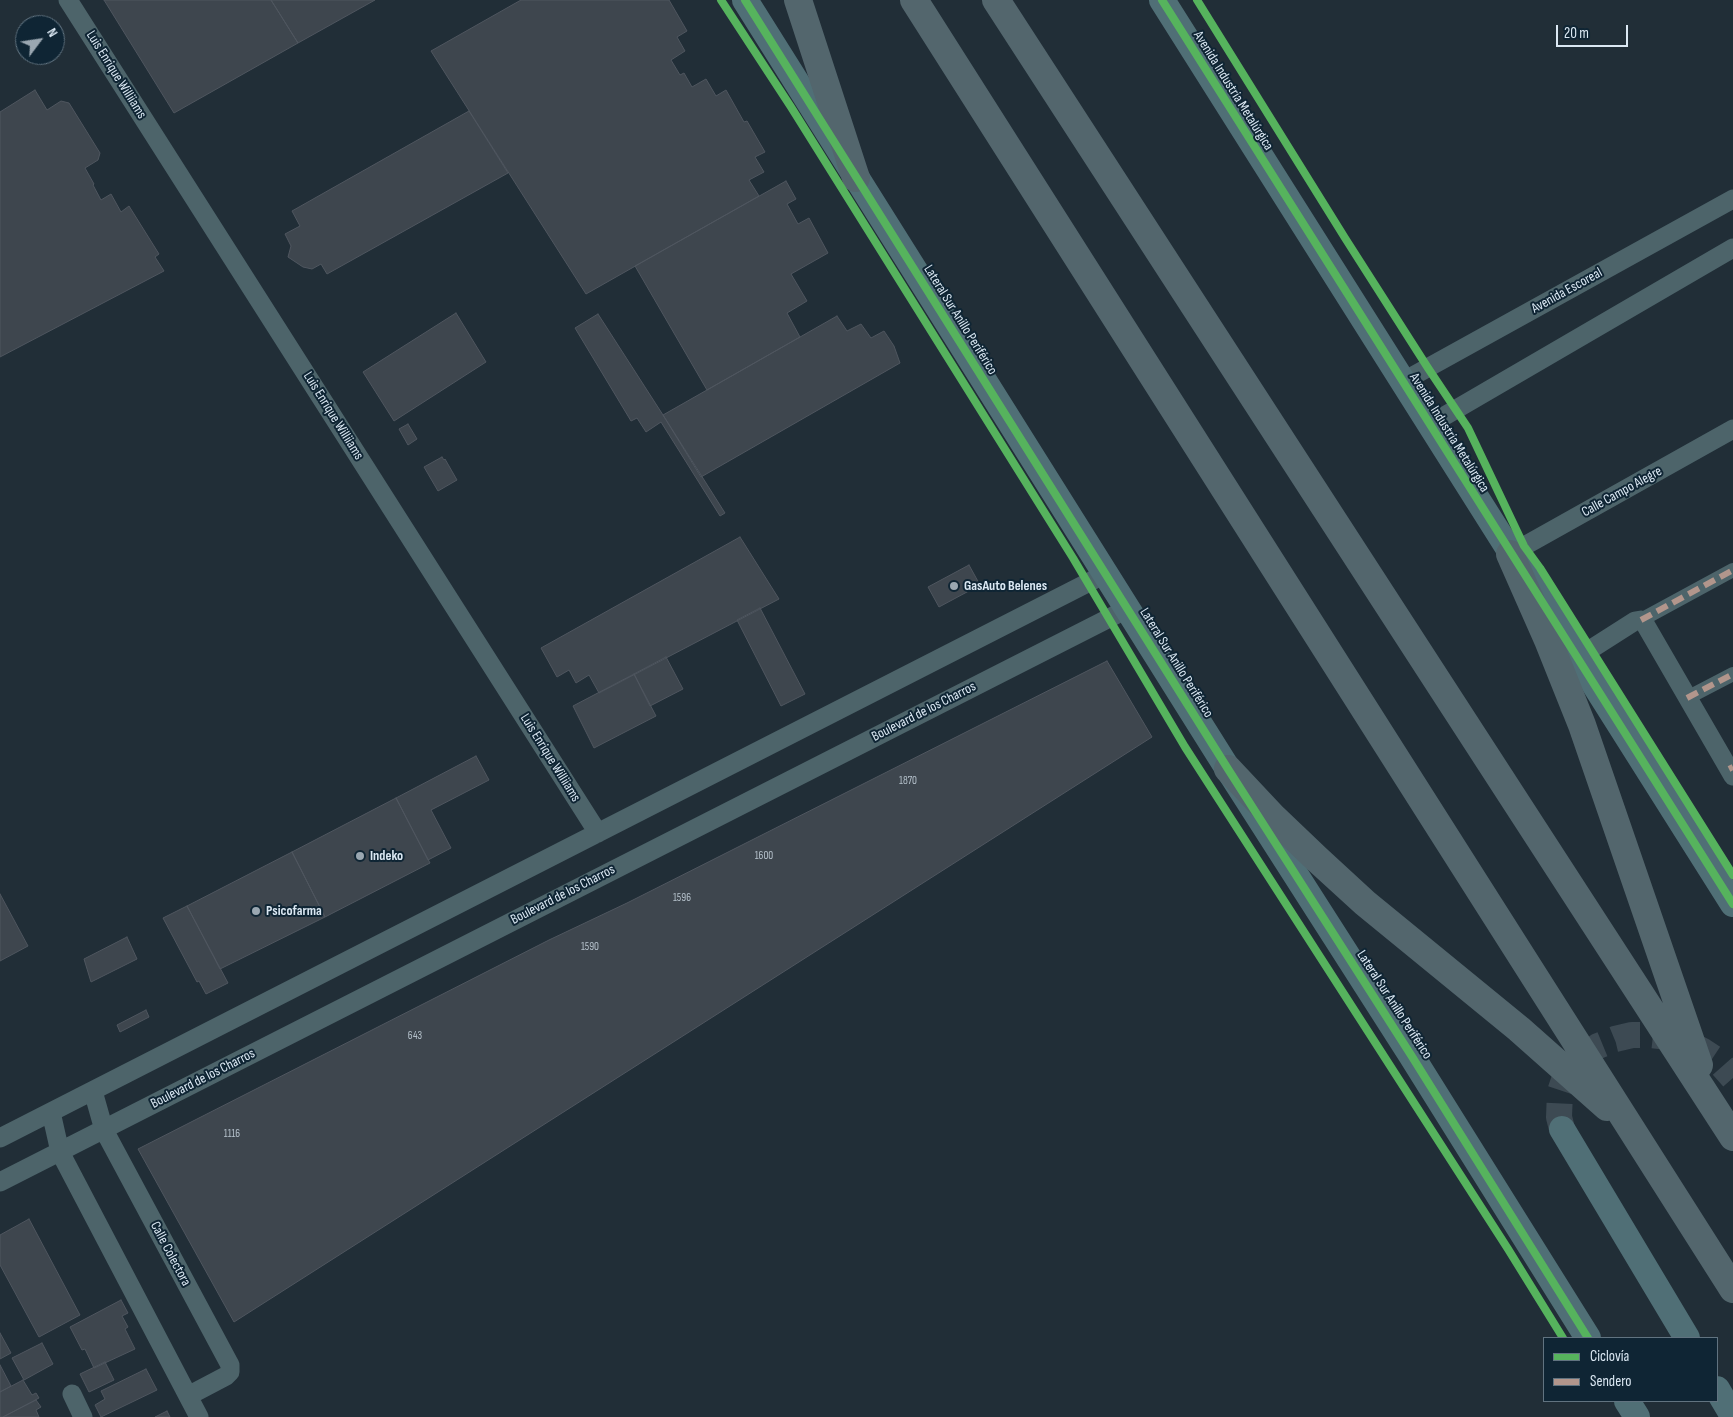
<!DOCTYPE html>
<html>
<head>
<meta charset="utf-8">
<style>
  body { margin:0 }
  #map { position:relative; width:1733px; height:1417px; overflow:hidden; background:#212e37; font-family:"Sofia Sans Condensed",sans-serif }
  canvas { display:block }
  .legend { position:absolute; left:1543px; top:1337px; width:175px; height:65px; box-sizing:border-box; background:#0f2534; border:1px solid #617380; margin:0; padding:6px 9px; list-style:none; font-size:15px; color:#dbe8f3 }
  .legend li { display:flex; align-items:center; gap:10px; height:25px }
  .legend b { width:25px; border:1px solid #617380 }
  .north { position:absolute; left:15px; top:15px; width:50px; height:50px; box-sizing:border-box; background:#0f2534; border:1px solid #617380; border-radius:50%; rotate:59deg; font-size:14px; font-weight:700; line-height:20px; text-align:center; color:#dbe8f3 }
  .north::after { content:''; display:block; margin:auto; width:18px; height:22px; background:#9aa7b1; clip-path:polygon(50% 0,100% 100%,50% 72%,0 100%) }
  .scale { position:absolute; left:1556px; top:25px; width:72px; height:22px; box-sizing:border-box; border:2px solid #dbe8f3; border-top:0; padding-left:6px; font-size:15px; line-height:18px; white-space:nowrap; color:#dbe8f3; -webkit-text-stroke:4px #0f2534; paint-order:stroke }
</style>
</head>
<body>
<div id="map">
<canvas width="1733" height="1417"></canvas>
<ul class="legend">
<li><b style="height:6px;background:#56b35d"></b>Ciclovía</li>
<li><b style="height:6px;background:#b2968c"></b>Sendero</li>
</ul>
<div class="north">N</div>
<div class="scale">20 m</div>
</div>
<script>
const g = document.querySelector('canvas').getContext('2d');
g.lineJoin = 'round';
function fillPath(path, color) {
  g.fillStyle = color;
  g.fill(path, 'evenodd');
}
function shape(rows) {
  const path = new Path2D();
  for (const r of rows) {
    path.moveTo(r[0], r[1]);
    for (let i = 2; i < r.length; i += 2) path.lineTo(r[i], r[i + 1]);
  }
  return path;
}
function stroke(path, color, width, dash) {
  g.strokeStyle = color;
  g.lineWidth = width;
  g.lineCap = dash ? 'butt' : 'round';
  g.setLineDash(dash || []);
  g.stroke(path);
}
function write(font, color, halo, rows, align = 'center') {
  g.font = font + ' "Sofia Sans Condensed",sans-serif';
  g.lineWidth = 4;
  g.setLineDash([]);
  g.textBaseline = 'middle';
  g.strokeStyle = halo;
  g.fillStyle = color;
  for (const [text, x, y, turn = 0] of rows) {
    g.save();
    g.translate(x, y);
    g.rotate((+turn || 0) * Math.PI / 180);
    g.textAlign = isNaN(turn) ? turn : align;
    if (halo) g.strokeText(text, 0, 0);
    g.fillText(text, 0, 0);
    g.restore();
  }
}
const building = shape([
  [104,0,271,0,298,43,174,113,104,0],
  [271,0,375,0,298,43,271,0],
  [521,0,669,0,687,31,677,37,685,51,671,60,680,75,684,73,692,87,706,79,716,96,726,90,744,122,747,121,765,152,755,157,764,172,749,180,759,196,586,294,431,51,521,0],
  [35,90,47,110,61,101,69,103,100,153,98,160,85,168,94,184,93,185,101,200,111,194,121,212,129,206,159,254,155,257,164,271,0,357,0,112,35,90],
  [469,111,508,173,327,274,321,264,312,269,303,267,288,257,291,246,285,234,300,226,292,211,469,111],
  [786,181,796,199,787,204,798,224,809,218,828,253,791,274,807,301,787,313,800,337,707,390,635,266,786,181],
  [456,313,486,362,394,421,363,372,456,313],
  [598,314,663,415,725,513,720,516,661,422,646,432,637,418,631,421,575,328,598,314],
  [837,316,847,331,861,324,871,338,884,331,894,346,900,363,701,477,663,415,837,316],
  [408,424,417,439,408,445,399,429,408,424],
  [442,457,444,460,445,459,457,480,438,491,424,467,442,457],
  [740,537,779,599,599,693,589,675,576,683,569,670,557,677,541,648,740,537],
  [969,565,980,585,939,607,928,587,969,565],
  [760,608,805,694,781,706,737,620,760,608],
  [666,657,683,689,650,706,634,674,666,657],
  [1107,661,1152,737,234,1322,138,1149,549,940,627,903,1107,661],
  [634,674,656,716,594,748,573,706,634,674],
  [476,756,489,780,431,810,451,848,428,860,396,798,476,756],
  [396,798,430,863,325,917,292,852,396,798],
  [292,852,325,917,220,969,187,906,292,852],
  [0,894,28,946,0,961,0,894],
  [187,906,228,983,206,994,199,981,197,982,163,918,187,906],
  [127,937,137,959,91,982,84,959,127,937],
  [146,1010,149,1017,120,1032,117,1025,146,1010],
  [29,1219,80,1315,39,1337,0,1265,0,1235,29,1219],
  [121,1300,128,1313,122,1316,128,1327,125,1329,135,1349,94,1368,85,1349,82,1350,70,1327,121,1300],
  [0,1333,11,1353,0,1359,0,1333],
  [42,1343,53,1364,24,1380,12,1358,42,1343],
  [105,1362,114,1380,89,1392,80,1374,105,1362],
  [0,1365,11,1386,0,1392,0,1365],
  [146,1369,157,1390,101,1417,95,1405,105,1399,101,1391,146,1369],
  [23,1380,32,1395,36,1393,39,1398,3,1417,0,1417,0,1392,23,1380],
  [36,1400,41,1407,36,1410,39,1417,3,1417,36,1400],
  [167,1411,170,1417,155,1417,167,1411]
]);
fillPath(building, '#3e464e');
stroke(building, '#4f565f', 1);
stroke(shape([
  [1562,1129,1559,1117,1560,1092,1564,1080,1570,1070,1577,1060,1598,1046,1615,1039,1632,1035,1651,1035,1669,1037,1686,1042,1703,1051,1718,1061,1733,1078]
]), '#3d4a53', 26, [26, 13]);
stroke(shape([
  [1641,620,1733,570],
  [1687,698,1733,674]
]), '#4d646a', 14);
stroke(shape([
  [68,0,598,833],
  [1402,382,1733,199],
  [1429,425,1733,248],
  [1510,554,1733,429],
  [1577,658,1635,621,1641,620,1645,624,1733,776],
  [93,1091,104,1130,230,1365,230,1372,226,1376,188,1396],
  [51,1112,60,1152,199,1417],
  [0,1138,1105,574],
  [0,1182,1127,609],
  [72,1394,83,1417]
]), '#4d646a', 19);
stroke(shape([
  [745,0,1228,769,1411,1055,1588,1338],
  [1162,0,1733,904],
  [1562,1129,1687,1338],
  [1717,1389,1733,1416],
  [1627,1401,1637,1417]
]), '#506f76', 26);
stroke(shape([
  [798,0,856,178],
  [914,0,1733,1289],
  [996,0,1733,1137],
  [1510,554,1548,640,1582,725,1699,1065],
  [1228,769,1274,818,1317,859,1365,903,1519,1029,1607,1107]
]), '#53666d', 28);
stroke(shape([
  [1641,620,1733,570],
  [1687,698,1733,674],
  [1729,769,1733,767]
]), '#b2968c', 6, [12, 6]);
stroke(shape([
  [721,0,791,107,1073,558,1185,747,1508,1249,1563,1338],
  [745,0,1228,769,1411,1055,1588,1338],
  [1162,0,1733,904],
  [1197,0,1345,238,1428,368,1468,428,1524,546,1540,568,1733,875]
]), '#56b35d', 8);
for (const [x, y, r, color] of [
  [954,586,5,"#9aa7b1"],
  [360,856,5,"#9aa7b1"],
  [256,911,5,"#9aa7b1"]
]) {
  const dot = new Path2D();
  dot.arc(x, y, r, 0, 2 * Math.PI);
  g.fillStyle = color;
  g.fill(dot);
  stroke(dot, '#0f2534', 2);
}
write('11px', '#b4c0ca', null, [
  ["1870",908,781],
  ["1600",764,856],
  ["1596",682,898],
  ["1590",590,947],
  ["643",415,1036],
  ["1116",232,1134]
]);
write('14px', '#dbe8f3', '#0f2534', [
  ["Luis Enrique Williiams",116,75,58],
  ["Avenida Industria Metalúrgica",1233,91,58],
  ["Avenida Escoreal",1567,291,-29],
  ["Lateral Sur Anillo Periférico",960,320,58],
  ["Luis Enrique Williiams",333,416,58],
  ["Avenida Industria Metalúrgica",1449,433,58],
  ["Calle Campo Alegre",1622,492,-29],
  ["Lateral Sur Anillo Periférico",1176,663,58],
  ["Boulevard de los Charros",924,712,-27],
  ["Luis Enrique Williiams",550,758,58],
  ["Boulevard de los Charros",563,895,-27],
  ["Lateral Sur Anillo Periférico",1394,1005,57],
  ["Boulevard de los Charros",203,1079,-27],
  ["Calle Colectora",170,1254,62]
]);
write('bold 14px', '#dbe8f3', '#0f2534', [
  ["GasAuto Belenes",964,586],
  ["Indeko",370,856],
  ["Psicofarma",266,911]
], 'left');
</script>
</body>
</html>
